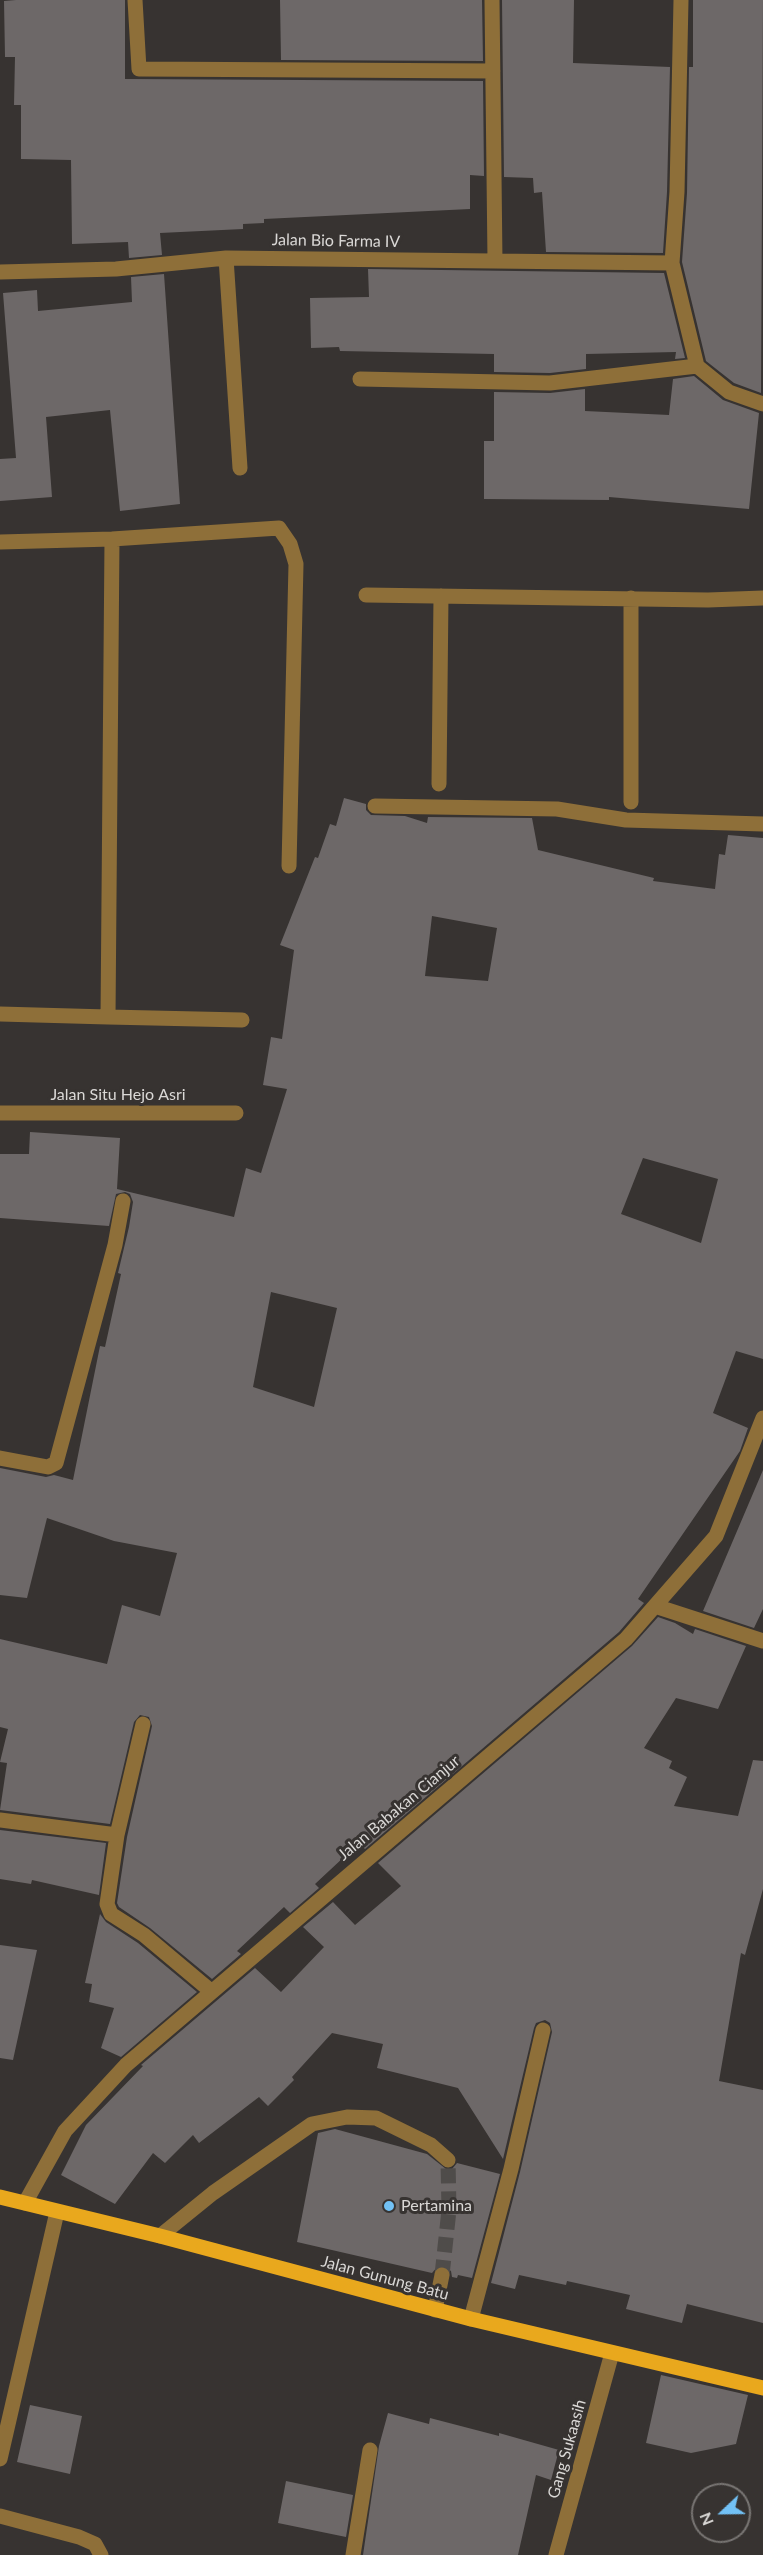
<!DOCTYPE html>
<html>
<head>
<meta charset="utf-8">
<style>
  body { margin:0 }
  #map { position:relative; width:763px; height:2555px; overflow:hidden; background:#373331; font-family:Lato,sans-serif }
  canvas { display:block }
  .north { position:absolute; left:691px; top:2483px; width:60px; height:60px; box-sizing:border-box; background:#373331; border:2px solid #787573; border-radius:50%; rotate:248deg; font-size:16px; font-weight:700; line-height:24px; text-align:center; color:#dad8d6 }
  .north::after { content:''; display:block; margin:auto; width:21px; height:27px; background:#72c1f5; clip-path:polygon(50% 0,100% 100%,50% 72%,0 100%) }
</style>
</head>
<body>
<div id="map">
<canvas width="763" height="2555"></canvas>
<div class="north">N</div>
</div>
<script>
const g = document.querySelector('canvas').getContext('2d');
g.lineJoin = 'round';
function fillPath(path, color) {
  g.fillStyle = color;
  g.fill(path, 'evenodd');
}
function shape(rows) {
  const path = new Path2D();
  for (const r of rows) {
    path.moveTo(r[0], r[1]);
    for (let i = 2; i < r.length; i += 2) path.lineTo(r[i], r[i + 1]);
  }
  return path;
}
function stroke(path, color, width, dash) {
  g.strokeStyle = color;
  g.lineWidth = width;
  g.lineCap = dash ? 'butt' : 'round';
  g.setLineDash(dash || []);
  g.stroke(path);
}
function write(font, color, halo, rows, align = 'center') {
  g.font = font + ' Lato,sans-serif';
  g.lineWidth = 6;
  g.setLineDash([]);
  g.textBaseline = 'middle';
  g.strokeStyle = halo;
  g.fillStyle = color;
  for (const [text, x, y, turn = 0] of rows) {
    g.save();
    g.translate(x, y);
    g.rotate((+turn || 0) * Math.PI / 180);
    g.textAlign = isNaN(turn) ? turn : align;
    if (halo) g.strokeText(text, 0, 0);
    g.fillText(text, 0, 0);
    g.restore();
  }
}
fillPath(shape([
  [16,0,125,0,125,79,483,81,484,176,470,175,470,209,264,219,264,223,243,224,243,229,160,233,162,255,129,258,128,242,72,244,71,160,21,159,21,105,14,105,15,57,5,57,4,1],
  [280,0,482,0,483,61,281,60],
  [502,0,574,0,573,63,670,67,667,192,663,253,546,252,542,192,534,193,533,178,504,177],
  [693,0,763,0,761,393,734,383,706,361,682,262,687,193,689,67,693,67],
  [368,269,664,273,685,358,675,359,676,352,586,354,586,369,550,373,494,372,494,354,340,351,339,347,311,348,310,298,369,297],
  [164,274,180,504,120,511,110,410,46,417,52,497,0,501,0,459,16,458,3,293,37,290,38,311,132,302,131,277],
  [694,376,723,400,759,413,749,509,609,497,609,500,484,499,484,441,494,441,494,392,550,393,585,389,585,411,669,415,673,379],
  [344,798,366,804,366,810,371,815,405,816,427,823,428,817,532,818,538,850,654,878,653,881,715,889,719,854,725,855,728,835,763,838,763,1359,736,1351,713,1413,748,1428,740,1451,638,1599,644,1603,619,1632,365,1849,359,1843,315,1884,319,1888,290,1913,284,1907,237,1951,241,1954,212,1979,150,1928,119,1907,117,1903,127,1837,152,1726,149,1717,140,1715,134,1722,110,1824,0,1810,7,1763,0,1762,8,1729,0,1727,0,1639,107,1664,122,1605,160,1616,177,1553,114,1541,47,1518,27,1598,0,1595,0,1468,46,1477,54,1475,73,1480,100,1346,105,1347,121,1274,118,1273,129,1227,133,1202,130,1194,125,1192,116,1194,109,1226,0,1218,0,1154,29,1154,30,1132,120,1138,117,1189,234,1217,246,1168,261,1173,287,1089,263,1085,271,1037,282,1039,294,950,280,945,315,857,318,858,330,824,336,826],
  [432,916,497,928,488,981,425,976],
  [643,1158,718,1179,701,1243,621,1214],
  [271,1292,337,1308,314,1407,253,1387],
  [763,1470,763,1609,754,1628,703,1611],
  [658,1617,675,1623,693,1634,695,1629,746,1646,718,1709,676,1698,644,1748,672,1761,669,1768,687,1777,674,1806,738,1816,753,1760,763,1761,763,1889,745,1955,741,1953,719,2081,763,2090,763,2323,687,2304,682,2323,626,2309,630,2295,567,2281,566,2285,519,2275,515,2289,491,2283,520,2172,552,2032,550,2023,545,2020,536,2023,534,2028,503,2159,458,2088,377,2068,383,2044,332,2033,292,2077,294,2080,268,2106,259,2097,199,2143,193,2135,165,2163,153,2153,115,2204,61,2175,86,2125,143,2066,141,2065,255,1968,281,1992,324,1947,303,1927,333,1902,355,1925,401,1886,378,1863,632,1646],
  [0,1830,106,1843,99,1895,32,1880,31,1884,0,1879],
  [100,1914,106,1922,138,1943,197,1992,121,2057,101,2048,114,2008,89,2002,92,1984,85,1983],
  [0,1945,37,1950,13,2060,0,2058],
  [335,2129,427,2154,446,2169,452,2169,457,2163,500,2174,472,2278,458,2275,457,2278,452,2277,451,2271,444,2266,438,2266,432,2273,297,2242,318,2133],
  [661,2375,748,2395,736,2444,691,2453,646,2443],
  [30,2405,82,2416,70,2474,17,2462],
  [388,2413,429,2424,430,2418,499,2436,499,2433,559,2450,551,2480,536,2475,518,2555,363,2555,379,2446],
  [286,2481,353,2495,346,2537,278,2523]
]), '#6d6868');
stroke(shape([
  [442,2275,449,2210,448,2160]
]), '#4f4c4a', 15, [15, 8]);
stroke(shape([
  [135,0,139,69,493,71],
  [492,0,495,261],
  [681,0,677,192,672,263,697,366,729,392,763,404],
  [226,258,240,468],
  [0,272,116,269,226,258,672,263],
  [360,379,550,383,697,366],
  [112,539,108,1017,242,1020],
  [0,542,112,539,279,528,290,544,296,564,289,866],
  [366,595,708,600,763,598],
  [439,784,441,596],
  [631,802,631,598],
  [375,806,557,809,626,820,763,824],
  [0,1014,108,1017],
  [0,1113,236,1113],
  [0,1458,48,1467,56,1463,115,1245,123,1201],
  [655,1606,763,1641],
  [143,1724,117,1835,107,1904,111,1914,144,1935,212,1992],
  [0,1820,117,1835],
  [25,2203,65,2131,126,2065,626,1639,716,1536,763,1418],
  [160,2236,213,2193,312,2124,347,2117,376,2118,431,2145,448,2160],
  [435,2310,442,2275],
  [471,2319,511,2169,543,2030],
  [0,2459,57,2212],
  [0,2516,79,2537,95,2544,101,2555],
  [353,2555,370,2450],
  [556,2555,612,2353]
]), '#8e6f39', 15);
stroke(shape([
  [0,2197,160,2236,471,2319,763,2388]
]), '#e9a81d', 15);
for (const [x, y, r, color] of [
  [389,2206,6,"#72c1f5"]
]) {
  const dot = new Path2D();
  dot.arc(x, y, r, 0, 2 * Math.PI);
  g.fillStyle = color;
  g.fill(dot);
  stroke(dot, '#373331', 2);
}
write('16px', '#dad8d6', '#373331', [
  ["Jalan Bio Farma IV",336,241,1],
  ["Jalan Situ Hejo Asri",118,1095],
  ["Jalan Babakan Cianjur",399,1808,-40],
  ["Jalan Gunung Batu",385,2278,15],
  ["Gang Sukaasih",567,2449,-74]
]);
write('16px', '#dad8d6', '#373331', [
  ["Pertamina",401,2206]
], 'left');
</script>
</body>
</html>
